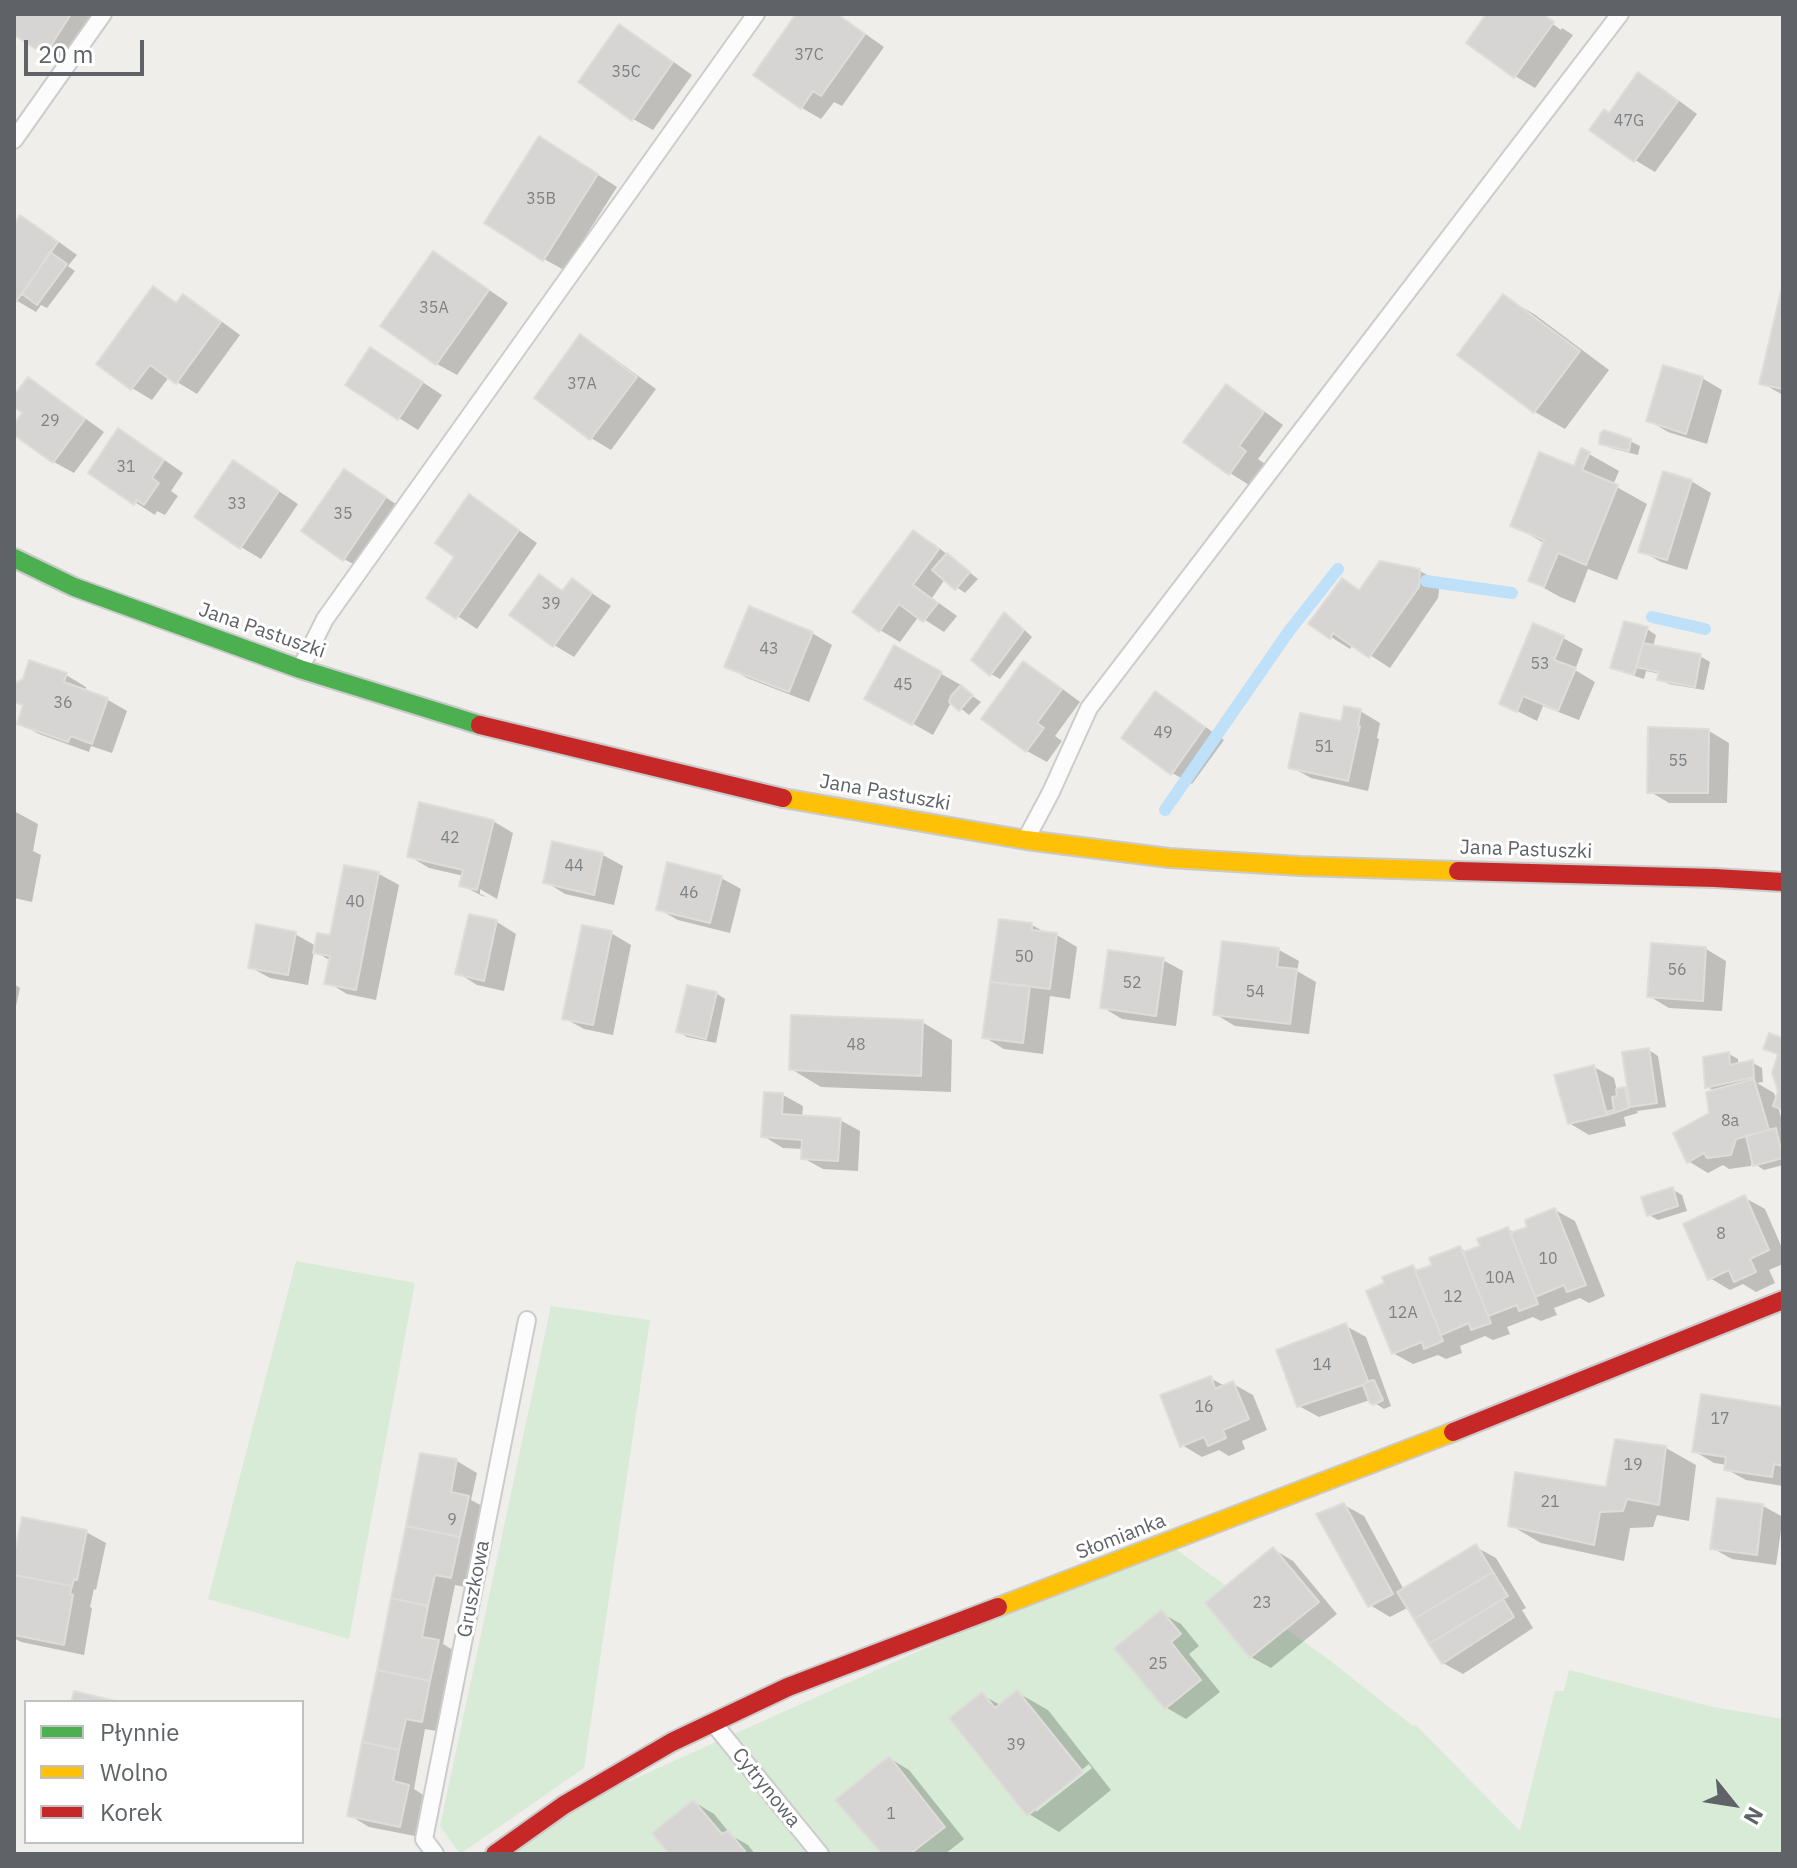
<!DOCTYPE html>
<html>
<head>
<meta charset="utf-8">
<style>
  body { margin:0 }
  #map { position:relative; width:1797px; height:1868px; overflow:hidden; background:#efeeea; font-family:"IBM Plex Sans",sans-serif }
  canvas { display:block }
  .frame { position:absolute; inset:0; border:16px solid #5f6368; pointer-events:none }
  .legend { position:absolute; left:24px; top:1700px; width:280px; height:144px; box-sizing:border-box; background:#fff; border:2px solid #bfc1c3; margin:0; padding:10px 14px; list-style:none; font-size:24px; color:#5f6368 }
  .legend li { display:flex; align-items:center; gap:16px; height:40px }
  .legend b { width:40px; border:2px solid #bfc1c3 }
  .north { position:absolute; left:1693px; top:1764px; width:80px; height:80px; -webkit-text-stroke:6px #fff; paint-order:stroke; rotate:120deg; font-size:22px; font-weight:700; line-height:32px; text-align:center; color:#5f6368 }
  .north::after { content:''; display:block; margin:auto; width:28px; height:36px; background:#5f6368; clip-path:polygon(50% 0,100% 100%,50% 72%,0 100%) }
  .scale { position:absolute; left:24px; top:40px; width:120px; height:36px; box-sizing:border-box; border:4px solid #5f6368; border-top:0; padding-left:10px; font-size:24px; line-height:28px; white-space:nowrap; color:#5f6368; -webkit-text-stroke:6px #fff; paint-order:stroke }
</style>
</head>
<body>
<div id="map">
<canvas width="1797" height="1868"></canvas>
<div class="frame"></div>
<ul class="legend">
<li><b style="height:10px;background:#4caf50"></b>Płynnie</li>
<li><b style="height:10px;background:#ffc107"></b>Wolno</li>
<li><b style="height:10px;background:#c62828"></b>Korek</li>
</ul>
<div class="north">N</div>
<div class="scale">20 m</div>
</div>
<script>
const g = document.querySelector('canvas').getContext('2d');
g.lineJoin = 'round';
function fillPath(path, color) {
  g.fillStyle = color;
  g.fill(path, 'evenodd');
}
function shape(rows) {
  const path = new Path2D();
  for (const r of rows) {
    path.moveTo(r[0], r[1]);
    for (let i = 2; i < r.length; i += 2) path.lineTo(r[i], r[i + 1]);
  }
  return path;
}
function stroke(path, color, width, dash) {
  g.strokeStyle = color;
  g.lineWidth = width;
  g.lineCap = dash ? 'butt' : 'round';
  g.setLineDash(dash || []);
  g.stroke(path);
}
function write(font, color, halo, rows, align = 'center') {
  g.font = font + ' "IBM Plex Sans",sans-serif';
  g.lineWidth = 6;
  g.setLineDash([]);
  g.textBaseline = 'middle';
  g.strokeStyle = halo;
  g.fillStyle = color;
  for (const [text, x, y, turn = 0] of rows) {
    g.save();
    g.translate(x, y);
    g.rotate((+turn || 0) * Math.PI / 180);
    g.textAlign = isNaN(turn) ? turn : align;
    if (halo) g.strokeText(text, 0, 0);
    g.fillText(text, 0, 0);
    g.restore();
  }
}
fillPath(shape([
  [296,1261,415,1283,349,1639,208,1599],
  [551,1306,650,1320,584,1768,460,1854,440,1826],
  [1164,1541,1328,1659,1413,1726,1416,1725,1520,1831,1555,1691,1564,1691,1569,1670,1713,1707,1783,1719,1783,1854,501,1854,567,1809]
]), '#d8ebd6');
fillPath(shape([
  [14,14,98,14,66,65,14,33],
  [799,14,837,14,884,47,842,106,834,102,821,119,802,108],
  [1489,14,1539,14,1561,30,1562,28,1573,35,1535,88,1515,76],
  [620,26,640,38,692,75,653,130,633,119],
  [1639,75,1659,86,1697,114,1655,172,1635,160,1592,129,1610,115],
  [559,150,617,187,564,270,544,259],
  [21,218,41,229,77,255,68,266,75,271,47,308,41,305,36,312,14,299,14,227],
  [433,253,453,265,508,303,457,375,437,364,383,326],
  [154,288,178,303,183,297,203,308,240,335,197,394,169,377,152,400,132,388,98,363],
  [1783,291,1783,395,1762,383],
  [1504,297,1534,314,1609,370,1565,429,1535,412,1460,355],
  [581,337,601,349,656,389,611,450,591,438,536,398],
  [391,361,442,395,418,430,399,418],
  [1702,378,1722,390,1707,444,1668,432,1648,420],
  [28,379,48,391,104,432,74,473,54,462,14,433,14,427,25,412,14,405,14,398],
  [1226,386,1246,398,1283,425,1258,459,1265,464,1249,485,1230,473],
  [119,431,139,442,183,473,171,491,178,496,165,515,157,511,155,515,90,473],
  [1630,441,1640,446,1638,455,1611,448,1601,443],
  [1589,454,1619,471,1613,485,1647,504,1617,580,1588,569,1575,603,1560,597,1530,580,1544,543,1512,525],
  [253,474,298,504,261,559,241,547],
  [1691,481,1711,493,1687,570,1661,562,1641,551],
  [364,483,405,510,364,570,344,559],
  [489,509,537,543,477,629,429,597],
  [914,532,934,544,978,579,965,593,945,579,932,598,957,616,944,632,919,616,900,642,880,630],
  [1420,571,1440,582,1438,598,1390,668,1353,644,1350,649,1331,637,1342,580,1361,591],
  [539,576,564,591,572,580,611,606,574,657,554,645,511,615],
  [1005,615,1014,620,1032,637,1000,679,991,674],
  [1534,626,1563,638,1583,649,1575,670,1595,682,1579,720,1543,706,1537,721,1501,703],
  [1647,629,1656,635,1653,647,1700,656,1710,662,1704,690,1669,684,1659,679,1661,674,1646,671,1644,679,1622,672,1612,667],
  [812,633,832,645,809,702,747,678,727,666],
  [895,648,961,685,960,687,981,702,969,715,952,701,933,735,867,698],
  [1024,664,1044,675,1080,702,1055,736,1062,741,1047,762,1027,751,983,719],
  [66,675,86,687,85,692,108,700,127,711,112,753,91,746,89,752,39,734,19,723,25,705,14,693],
  [1155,693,1175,705,1224,740,1192,784,1172,773],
  [1360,711,1380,723,1377,738,1379,739,1368,791,1311,778,1291,767,1342,724],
  [1709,731,1729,743,1727,803,1669,803,1649,791],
  [14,811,38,824,33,851,41,855,32,902,14,898],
  [493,821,513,833,497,899,480,889,480,894,487,897,482,896,462,885,464,876,429,868,409,856],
  [554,844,603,855,623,866,614,905,565,894,546,882],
  [346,867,379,874,399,885,376,1000,347,994,327,982,331,961,314,951,308,985,270,978,250,967,295,934,316,946,331,938],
  [721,878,741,889,730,933,678,920,658,909],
  [470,917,497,922,516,934,504,991,477,985,458,973],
  [1032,925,1048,934,1057,935,1077,947,1070,999,1050,996,1043,1054,1004,1049,984,1037],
  [611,933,631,945,613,1035,584,1029,564,1018],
  [1706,949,1726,961,1722,1011,1669,1008,1649,996],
  [1279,950,1299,961,1297,971,1316,982,1309,1034,1235,1026,1215,1014],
  [1163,960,1183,971,1176,1026,1122,1019,1102,1007],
  [14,984,20,988,14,1015],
  [716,993,725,999,716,1043,687,1037,678,1031],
  [922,1022,952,1040,951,1092,821,1087,791,1069],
  [1783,1040,1783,1109,1778,1106,1783,1125,1783,1165,1764,1170,1755,1164,1753,1158,1751,1166,1729,1169,1723,1165,1708,1173,1688,1161,1711,1114,1716,1091,1707,1087,1729,1054,1738,1059,1738,1065,1753,1063,1762,1068,1763,1082,1757,1083,1774,1093,1777,1102,1780,1091,1779,1056,1766,1048],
  [1649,1050,1658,1056,1666,1107,1637,1111,1638,1113,1624,1117,1626,1126,1589,1135,1569,1123,1594,1067,1614,1078,1617,1091,1629,1088],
  [783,1095,803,1106,802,1118,840,1120,860,1131,858,1171,823,1169,803,1158,803,1149,783,1148,763,1136],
  [1672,1189,1682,1195,1687,1211,1658,1220,1649,1215],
  [1745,1198,1765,1209,1783,1250,1783,1264,1769,1270,1775,1283,1756,1292,1743,1284,1730,1290,1710,1278],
  [1555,1210,1575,1221,1605,1296,1589,1303,1580,1298,1554,1308,1557,1315,1541,1321,1533,1317,1507,1327,1510,1334,1493,1340,1485,1336,1460,1346,1462,1353,1446,1359,1438,1355,1413,1364,1393,1353,1387,1284,1412,1267,1420,1271,1434,1266,1460,1248,1468,1253,1482,1247,1508,1229,1515,1233,1530,1228],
  [1346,1326,1366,1337,1391,1406,1384,1409,1370,1400,1319,1417,1299,1406],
  [1210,1378,1225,1386,1233,1384,1253,1395,1267,1430,1242,1441,1245,1449,1229,1456,1219,1450,1202,1457,1182,1445],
  [1783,1409,1783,1486,1746,1480,1726,1469,1727,1465,1714,1463,1694,1451],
  [1617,1442,1666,1448,1696,1465,1689,1521,1657,1515,1653,1527,1630,1528,1624,1561,1541,1543,1510,1525,1607,1489],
  [422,1455,457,1461,477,1473,471,1500,488,1509,471,1588,455,1585,448,1619,443,1644,458,1653,442,1732,425,1729,414,1789,428,1798,420,1837,369,1827,349,1815],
  [1344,1505,1364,1516,1404,1590,1476,1547,1496,1558,1526,1608,1522,1610,1533,1628,1463,1674,1443,1663,1409,1607,1390,1617,1370,1605],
  [1763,1506,1783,1517,1776,1565,1732,1559,1712,1548],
  [86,1532,106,1543,96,1590,94,1589,90,1607,92,1608,84,1655,21,1642,14,1638,14,1566],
  [1273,1549,1293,1561,1337,1614,1271,1668,1251,1657],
  [1161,1613,1181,1624,1199,1646,1189,1654,1220,1692,1186,1719,1167,1708],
  [1018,1693,1048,1710,1111,1790,1059,1832,1029,1814,982,1695,1002,1706],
  [1089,1764,1092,1768,1036,1812,1036,1807],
  [889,1758,909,1770,964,1839,945,1854,885,1854],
  [694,1802,714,1814,732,1836,748,1845,755,1854,672,1854]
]), '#0003');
stroke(shape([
  [1426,581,1512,593],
  [1652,617,1705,629],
  [1165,810,1289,631,1338,569]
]), '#bfe0f9', 12);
const building = shape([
  [14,14,71,14,45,55,14,35,14,14],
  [796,14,837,14,865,34,821,96,813,91,801,109,753,75,796,14],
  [1486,14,1543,14,1554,22,1514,78,1466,43,1486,14],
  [619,24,673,62,632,121,578,82,619,24],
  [1638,72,1678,101,1634,162,1589,130,1604,109,1609,113,1638,72],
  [539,136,598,174,543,261,484,223,539,136],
  [20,215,58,242,15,303,14,224,20,215],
  [433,251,489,290,436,365,380,326,433,251],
  [50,252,67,264,37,305,22,294,50,252],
  [1783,283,1783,389,1759,384,1783,283],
  [153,286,176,303,183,294,221,322,176,384,150,365,131,390,96,364,153,286],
  [1503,294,1580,351,1534,413,1457,355,1503,294],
  [580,334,637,377,590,440,534,398,580,334],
  [370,347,423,382,398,420,345,385,370,347],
  [1663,365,1703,377,1686,434,1646,421,1663,365],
  [28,377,85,419,53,463,14,435,14,424,22,413,14,407,14,395,28,377],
  [1226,384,1264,412,1239,446,1246,451,1229,475,1183,442,1226,384],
  [118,428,164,460,152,478,159,483,144,505,137,500,134,505,88,473,118,428],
  [1604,430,1631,439,1629,451,1599,444,1600,434,1604,430],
  [1581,448,1590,452,1582,470,1618,485,1586,565,1558,553,1544,587,1528,581,1544,540,1510,526,1539,452,1574,466,1581,448],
  [233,460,279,491,240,549,194,517,233,460],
  [344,469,386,497,343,561,301,531,344,469],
  [1663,471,1692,480,1667,560,1638,552,1663,471],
  [469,494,519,530,456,619,426,598,454,557,435,543,469,494],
  [913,530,939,549,913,585,938,603,923,622,899,604,879,632,852,612,913,530],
  [947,553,970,572,955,590,932,570,947,553],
  [1380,561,1420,569,1419,587,1369,658,1333,633,1330,639,1308,624,1342,578,1359,590,1380,561],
  [539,574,562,591,572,578,592,593,553,647,509,615,539,574],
  [749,606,813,632,789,692,724,667,749,606],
  [1004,612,1024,630,990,676,971,660,1004,612],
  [1624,621,1648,627,1634,675,1610,668,1624,621],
  [1533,623,1564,636,1554,660,1576,668,1558,711,1523,696,1517,712,1499,704,1533,623],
  [1643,643,1701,654,1695,687,1657,680,1659,672,1636,667,1643,643],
  [894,645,942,672,912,725,864,699,894,645],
  [29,660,67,673,64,682,108,698,92,744,71,736,68,742,17,724,23,705,14,702,14,687,15,683,23,679,29,660],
  [1023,661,1062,689,1037,723,1044,728,1026,752,981,719,1023,661],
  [961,685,973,695,959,711,949,702,951,696,961,685],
  [1155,691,1205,727,1171,775,1121,738,1155,691],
  [1344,706,1361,709,1358,726,1360,726,1348,781,1288,768,1300,713,1341,721,1344,706],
  [1648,727,1709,729,1708,793,1647,793,1648,727],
  [419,802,494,820,477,890,459,886,463,870,407,857,419,802],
  [552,841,603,853,594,895,543,883,552,841],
  [667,862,722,876,710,923,656,910,667,862],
  [344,865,379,872,356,990,324,984,330,956,313,953,317,933,330,935,344,865],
  [469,914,497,920,484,981,455,974,469,914],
  [999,919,1032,923,1032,930,1057,933,1050,989,990,982,999,919],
  [256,924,296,932,288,975,248,968,256,924],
  [582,925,612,931,593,1025,562,1019,582,925],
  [1222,941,1279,948,1277,967,1297,969,1290,1024,1213,1015,1222,941],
  [1651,943,1706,947,1703,1001,1647,997,1651,943],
  [1108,950,1164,958,1156,1016,1100,1008,1108,950],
  [990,982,1030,986,1023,1043,982,1038,990,982],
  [687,985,717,992,706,1039,676,1032,687,985],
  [791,1015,923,1020,921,1076,789,1070,791,1015],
  [1769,1033,1783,1038,1783,1110,1773,1106,1778,1091,1772,1073,1778,1054,1763,1049,1769,1033],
  [1649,1048,1657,1103,1630,1107,1622,1052,1649,1048],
  [1729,1052,1730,1065,1753,1060,1754,1077,1705,1088,1703,1057,1729,1052],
  [1594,1065,1607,1115,1568,1124,1554,1075,1594,1065],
  [1754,1079,1769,1130,1736,1139,1731,1155,1707,1158,1704,1153,1687,1163,1673,1133,1709,1113,1706,1092,1754,1079],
  [1625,1087,1629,1108,1607,1115,1606,1112,1614,1110,1612,1097,1617,1096,1616,1089,1625,1087],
  [764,1092,783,1093,782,1114,841,1118,838,1161,801,1159,802,1140,761,1137,764,1092],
  [1776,1128,1783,1158,1753,1166,1746,1136,1776,1128],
  [1673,1187,1678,1206,1647,1216,1641,1197,1673,1187],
  [1745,1195,1769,1250,1750,1259,1756,1272,1734,1282,1729,1270,1708,1280,1683,1224,1745,1195],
  [1555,1208,1586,1285,1567,1292,1564,1285,1535,1297,1510,1233,1527,1227,1525,1220,1555,1208],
  [1508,1227,1538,1304,1519,1311,1517,1305,1488,1316,1463,1252,1480,1246,1477,1239,1508,1227],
  [1460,1246,1491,1323,1471,1330,1469,1323,1441,1335,1415,1271,1432,1265,1429,1258,1460,1246],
  [1413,1265,1443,1341,1424,1349,1422,1342,1392,1354,1366,1291,1384,1283,1382,1277,1413,1265],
  [1346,1323,1368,1381,1363,1385,1297,1407,1276,1350,1346,1323],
  [1211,1376,1215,1389,1233,1381,1249,1419,1223,1430,1226,1438,1208,1446,1204,1437,1180,1447,1160,1395,1211,1376],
  [1374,1380,1383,1400,1373,1405,1369,1402,1363,1385,1368,1381,1374,1380],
  [1701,1394,1783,1407,1783,1466,1774,1464,1772,1477,1724,1470,1726,1457,1692,1452,1701,1394],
  [1615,1439,1666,1446,1659,1505,1627,1499,1623,1511,1600,1512,1594,1545,1508,1526,1515,1472,1606,1487,1615,1439],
  [420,1453,457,1459,451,1492,469,1496,460,1537,406,1526,420,1453],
  [1717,1498,1763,1504,1757,1555,1710,1549,1717,1498],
  [1344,1503,1393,1594,1368,1607,1316,1514,1344,1503],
  [22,1517,87,1530,77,1580,74,1579,72,1586,14,1575,14,1555,22,1517],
  [406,1526,460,1537,451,1578,435,1575,428,1606,391,1598,406,1526],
  [1476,1544,1493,1572,1414,1619,1397,1592,1476,1544],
  [1273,1547,1319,1602,1250,1658,1205,1603,1273,1547],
  [1493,1572,1508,1596,1429,1644,1414,1619,1493,1572],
  [14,1575,72,1586,70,1594,73,1595,64,1645,14,1635,14,1575],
  [391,1598,428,1606,422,1637,439,1640,430,1681,377,1670,391,1598],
  [1503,1599,1514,1617,1442,1664,1429,1644,1503,1599],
  [1161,1610,1181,1634,1171,1642,1201,1680,1165,1709,1114,1648,1161,1610],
  [377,1670,430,1681,422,1722,406,1719,399,1750,362,1742,377,1670],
  [1017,1690,1083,1772,1027,1816,949,1718,982,1692,995,1708,1017,1690],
  [74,1691,119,1702,71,1702,74,1691],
  [362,1742,399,1750,393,1781,409,1785,400,1827,347,1816,362,1742],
  [889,1756,945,1827,910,1854,882,1854,835,1800,889,1756],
  [693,1800,722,1834,728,1831,745,1851,741,1854,669,1854,652,1833,693,1800]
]);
fillPath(building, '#d6d5d3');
stroke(building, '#deddd9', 2);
const lane = shape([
  [14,140,103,14],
  [300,669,325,619,756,14],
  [1026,839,1051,792,1089,708,1620,14],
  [714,1724,820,1854],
  [435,1854,424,1839,527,1320]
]);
const fast = shape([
  [14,558,74,587,300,669,480,725]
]);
const slow = shape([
  [783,798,1026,840,1169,858,1300,866,1458,871],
  [998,1607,1453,1432]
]);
const jam = shape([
  [480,725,783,798],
  [1458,871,1715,878,1783,882],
  [1453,1432,1783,1300],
  [495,1854,564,1805,672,1742,788,1687,998,1607]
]);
stroke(lane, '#cbcccc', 20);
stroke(fast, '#cacacb', 22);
stroke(slow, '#cacacb', 22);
stroke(jam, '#cacacb', 22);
stroke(lane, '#fdfcfc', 16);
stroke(fast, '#4caf50', 18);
stroke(slow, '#ffc107', 18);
stroke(jam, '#c62828', 18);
write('16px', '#7e8184', null, [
  ["37C",809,55],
  ["35C",626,72],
  ["47G",1629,121],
  ["35B",541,199],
  ["35A",434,308],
  ["37A",582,384],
  ["29",50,421],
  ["31",126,467],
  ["33",237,504],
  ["35",343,514],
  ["39",551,604],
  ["43",769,649],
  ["53",1540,664],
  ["45",903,685],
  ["36",63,703],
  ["49",1163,733],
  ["51",1324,747],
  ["55",1678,761],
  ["42",450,838],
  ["44",574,866],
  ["46",689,893],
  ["40",355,902],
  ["50",1024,957],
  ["56",1677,970],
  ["52",1132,983],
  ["54",1255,992],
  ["48",856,1045],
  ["8a",1730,1121],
  ["8",1721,1234],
  ["10",1548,1259],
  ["10A",1500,1278],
  ["12",1453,1297],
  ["12A",1403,1313],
  ["14",1322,1365],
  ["16",1204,1407],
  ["17",1720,1419],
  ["19",1633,1465],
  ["21",1550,1502],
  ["9",452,1520],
  ["23",1262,1603],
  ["25",1158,1664],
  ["39",1016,1745],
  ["1",891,1814]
]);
write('20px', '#5f6368', '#fff', [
  ["Jana Pastuszki",262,631,19],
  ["Jana Pastuszki",885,793,10],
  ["Jana Pastuszki",1526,850,2],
  ["Słomianka",1121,1537,-21],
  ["Gruszkowa",474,1589,-79],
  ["Cytrynowa",766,1788,51]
]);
</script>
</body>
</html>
